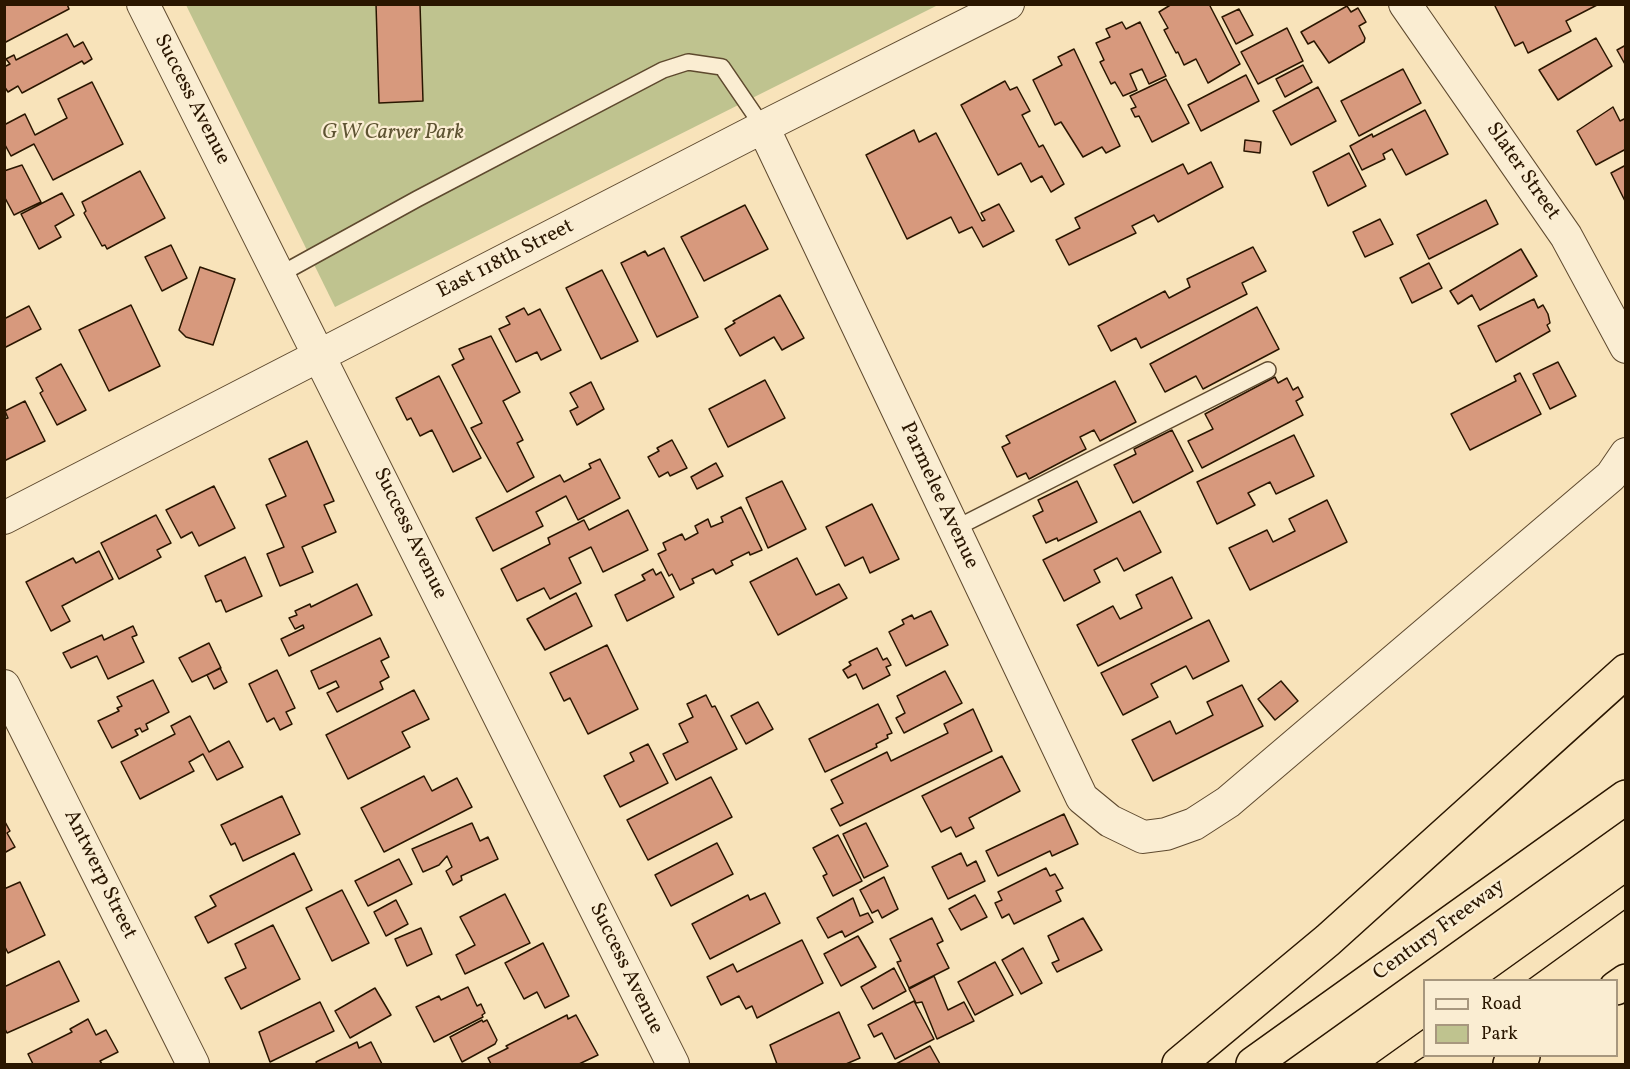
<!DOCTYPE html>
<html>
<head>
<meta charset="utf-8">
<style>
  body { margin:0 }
  #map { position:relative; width:1630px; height:1069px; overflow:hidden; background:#f8e3ba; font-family:Vollkorn,serif }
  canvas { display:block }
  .frame { position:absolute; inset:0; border:6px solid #2a1600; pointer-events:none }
  .legend { position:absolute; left:1423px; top:979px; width:195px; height:78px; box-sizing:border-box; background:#faedd2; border:2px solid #a7977e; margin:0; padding:8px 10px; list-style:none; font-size:18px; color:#2a1600 }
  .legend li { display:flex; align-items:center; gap:12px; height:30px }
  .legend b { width:30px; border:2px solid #a7977e }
</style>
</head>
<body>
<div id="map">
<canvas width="1630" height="1069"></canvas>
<div class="frame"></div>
<ul class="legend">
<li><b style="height:8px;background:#faedd2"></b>Road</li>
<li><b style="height:16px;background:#bfc38f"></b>Park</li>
</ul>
</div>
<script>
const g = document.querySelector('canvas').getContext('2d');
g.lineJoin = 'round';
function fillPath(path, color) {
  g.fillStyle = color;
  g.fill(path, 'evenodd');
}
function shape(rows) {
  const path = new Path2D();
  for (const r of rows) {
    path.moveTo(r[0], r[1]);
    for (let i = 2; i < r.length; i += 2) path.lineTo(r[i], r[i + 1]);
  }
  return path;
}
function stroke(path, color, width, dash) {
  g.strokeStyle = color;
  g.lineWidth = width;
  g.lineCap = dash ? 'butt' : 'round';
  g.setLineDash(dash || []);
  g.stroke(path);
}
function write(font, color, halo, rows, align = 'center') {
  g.font = font + ' Vollkorn,serif';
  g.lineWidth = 4.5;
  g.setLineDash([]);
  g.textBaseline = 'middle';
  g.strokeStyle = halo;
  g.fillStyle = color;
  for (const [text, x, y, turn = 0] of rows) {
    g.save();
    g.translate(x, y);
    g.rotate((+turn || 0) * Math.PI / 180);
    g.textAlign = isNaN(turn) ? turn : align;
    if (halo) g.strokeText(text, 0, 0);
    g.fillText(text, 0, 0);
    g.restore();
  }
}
fillPath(shape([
  [186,5,938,5,335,307]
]), '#bfc38f');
const building = shape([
  [4,4,67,4,69,9,4,43,4,4],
  [376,4,420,4,423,101,379,103,376,4],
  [1209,4,1240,64,1208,83,1196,59,1184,65,1178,52,1176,53,1164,30,1168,28,1159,12,1172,4,1209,4],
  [1494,4,1599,4,1566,21,1571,31,1528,53,1523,42,1515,46,1494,4],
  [1347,6,1351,12,1358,8,1366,22,1359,26,1365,38,1364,42,1329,63,1314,41,1308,44,1301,32,1347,6],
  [1239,9,1253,35,1236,44,1222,17,1239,9],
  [1122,22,1126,29,1140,22,1166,76,1149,84,1142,69,1130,74,1137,90,1123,96,1115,82,1111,84,1100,62,1104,60,1096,43,1110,37,1106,29,1122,22],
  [1287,28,1303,61,1258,84,1241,52,1287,28],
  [67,34,74,47,83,42,92,59,84,64,82,61,22,93,18,86,8,92,4,86,4,67,10,64,6,59,14,55,16,60,67,34],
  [1596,38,1612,66,1558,100,1539,70,1596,38],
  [1626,45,1626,66,1617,50,1626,45],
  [1074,49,1120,146,1106,153,1102,147,1083,157,1061,122,1055,125,1033,80,1062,65,1058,57,1074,49],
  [1303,65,1312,82,1285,97,1276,79,1303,65],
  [1403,69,1421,103,1359,136,1341,101,1403,69],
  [1246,75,1259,101,1201,131,1188,105,1246,75],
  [1166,79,1189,123,1152,142,1139,116,1135,117,1131,109,1136,107,1130,96,1166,79],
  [1005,81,1010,90,1017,87,1030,111,1022,115,1039,147,1043,145,1064,184,1051,192,1042,176,1031,182,1021,163,998,175,961,105,1005,81],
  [92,82,123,144,53,180,34,144,11,156,4,143,4,125,25,114,35,135,67,118,58,99,92,82],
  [1318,87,1336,121,1291,145,1273,111,1318,87],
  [1613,107,1620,121,1626,118,1626,149,1596,165,1577,131,1613,107],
  [1425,110,1448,154,1406,175,1392,149,1383,154,1385,159,1362,170,1350,146,1372,134,1373,137,1425,110],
  [914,130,919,142,936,133,982,221,985,220,981,213,999,204,1014,231,983,247,972,227,959,233,951,217,907,239,866,155,914,130],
  [1245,140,1261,142,1260,153,1244,151,1245,140],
  [1349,153,1366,186,1328,206,1313,172,1349,153],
  [1211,162,1223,187,1158,222,1154,215,1132,226,1136,233,1069,265,1056,240,1080,228,1075,218,1183,164,1188,174,1211,162],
  [22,165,41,202,14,215,4,196,4,171,22,165],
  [1626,165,1626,201,1625,201,1611,173,1626,165],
  [140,171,165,218,107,249,105,245,102,246,84,213,86,211,82,202,140,171],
  [62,193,74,215,55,226,61,237,39,249,21,214,62,193],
  [1486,200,1498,224,1429,259,1417,235,1486,200],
  [745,205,768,249,704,281,681,237,745,205],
  [1380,219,1393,244,1365,257,1353,232,1380,219],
  [171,245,187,278,162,291,145,257,171,245],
  [1253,247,1266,271,1242,283,1247,294,1141,348,1136,338,1111,351,1098,326,1165,291,1169,298,1190,287,1187,279,1253,247],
  [664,248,698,317,657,337,621,263,645,251,648,256,664,248],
  [1521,249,1537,276,1480,310,1472,295,1458,304,1450,291,1521,249],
  [1429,263,1442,288,1412,303,1400,278,1429,263],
  [200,267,235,279,213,345,186,337,179,330,200,267],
  [602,270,638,341,601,359,566,288,602,270],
  [780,295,804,338,782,350,774,337,740,356,725,329,735,323,733,321,780,295],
  [1534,299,1538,308,1543,305,1548,314,1550,323,1547,325,1550,331,1496,362,1478,326,1534,299],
  [131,305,160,366,109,391,79,330,131,305],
  [29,306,41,329,4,348,4,319,29,306],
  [1257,307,1279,349,1203,389,1196,376,1165,392,1150,364,1257,307],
  [524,308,528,315,540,309,561,350,541,360,537,352,516,362,499,329,510,324,506,317,524,308],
  [491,336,520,392,503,401,523,440,517,443,534,477,507,492,471,428,482,423,452,365,464,359,459,349,491,336],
  [1558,362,1576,396,1550,409,1533,374,1558,362],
  [61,364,86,410,57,425,40,393,43,391,36,378,61,364],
  [1520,373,1541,414,1470,450,1451,414,1516,381,1514,376,1520,373],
  [439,376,481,458,453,472,432,430,420,436,411,418,407,420,396,398,439,376],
  [1275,377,1278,383,1287,378,1293,390,1298,387,1303,397,1296,401,1303,415,1202,468,1188,441,1213,429,1205,414,1275,377],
  [765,380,785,418,728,447,709,409,765,380],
  [1115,381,1136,422,1100,441,1094,430,1080,437,1086,449,1029,479,1026,473,1017,477,1002,447,1010,443,1006,436,1115,381],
  [591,382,604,409,577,425,570,411,578,407,570,393,591,382],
  [25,401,45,441,4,461,4,419,8,418,5,411,25,401],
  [1172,430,1193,471,1133,503,1114,465,1136,454,1134,449,1172,430],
  [1294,435,1314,476,1276,494,1270,482,1248,493,1255,505,1217,524,1197,482,1294,435],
  [672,440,687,468,670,476,668,472,659,477,648,457,659,451,657,448,672,440],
  [307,441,334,501,324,505,336,532,302,547,313,572,280,586,267,554,284,547,266,505,286,496,269,459,307,441],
  [600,459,620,498,578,520,566,496,536,512,543,526,493,551,476,518,560,475,564,482,591,468,589,464,600,459],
  [716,463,723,476,697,489,691,477,716,463],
  [782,481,806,529,768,548,746,498,782,481],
  [1077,481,1097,522,1058,541,1057,538,1046,543,1033,516,1043,511,1038,500,1077,481],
  [214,486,235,528,199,546,192,532,181,538,166,510,214,486],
  [1327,500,1347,542,1250,590,1229,548,1267,530,1273,542,1295,531,1289,519,1327,500],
  [872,504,899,559,870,573,863,557,845,566,826,527,872,504],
  [741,507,762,550,750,555,749,552,731,561,733,565,716,574,713,569,692,579,694,583,680,590,672,574,669,576,658,554,666,550,663,543,682,534,685,540,698,533,695,526,708,519,711,527,723,522,721,517,741,507],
  [628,510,648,550,603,572,591,547,569,558,581,583,550,599,544,588,517,601,501,569,550,544,548,538,584,520,589,530,628,510],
  [1140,511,1161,552,1124,571,1117,558,1094,570,1100,582,1064,601,1043,560,1140,511],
  [156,515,171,543,157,550,161,557,119,579,101,543,156,515],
  [99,551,113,579,62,606,70,621,51,631,26,582,73,558,76,563,99,551],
  [245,557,262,596,226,612,221,600,216,602,205,576,245,557],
  [797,558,816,595,839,584,847,598,778,635,750,582,797,558],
  [653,569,656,575,661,572,674,597,627,621,615,595,645,580,642,575,653,569],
  [1172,577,1192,618,1098,666,1077,625,1113,606,1120,619,1142,608,1136,595,1172,577],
  [357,584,372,615,289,656,281,639,304,628,303,625,295,629,289,618,297,615,295,611,310,604,311,607,357,584],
  [576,593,592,626,545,650,527,619,576,593],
  [931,611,948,645,906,666,889,632,904,624,902,620,912,615,914,619,931,611],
  [1209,620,1229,661,1193,679,1186,666,1151,684,1158,697,1123,715,1101,673,1209,620],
  [133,626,137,635,132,637,144,662,108,679,97,656,71,668,63,653,102,635,104,640,133,626],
  [380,638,389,657,381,661,389,677,380,682,383,689,337,712,327,693,339,687,336,681,319,689,311,671,380,638],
  [209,643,221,668,192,682,179,658,209,643],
  [607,645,638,709,588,734,570,698,564,701,550,673,607,645],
  [877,648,883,660,887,658,891,665,886,667,890,675,863,689,856,674,848,678,843,670,851,665,849,662,877,648],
  [220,668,227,682,214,689,207,675,220,668],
  [277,670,295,708,286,712,292,724,280,730,274,718,267,722,249,684,277,670],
  [945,671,962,703,904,733,896,718,905,713,897,696,945,671],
  [153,680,169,712,146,724,148,729,142,732,140,728,135,730,138,735,112,748,98,721,119,711,117,708,122,706,117,697,153,680],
  [1281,681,1298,701,1275,720,1258,699,1281,681],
  [1242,685,1263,726,1153,781,1132,740,1170,721,1176,734,1213,715,1207,702,1242,685],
  [414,690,429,719,402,732,410,747,348,779,326,735,414,690],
  [706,695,712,707,715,706,737,749,676,780,663,754,688,742,679,724,693,717,687,704,706,695],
  [758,702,773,729,746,744,731,716,758,702],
  [878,704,892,733,887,735,888,738,876,744,877,747,825,772,809,739,878,704],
  [973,709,992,751,840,826,831,809,843,803,831,780,887,752,891,761,948,733,944,724,973,709],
  [190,716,209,752,229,741,243,767,217,780,203,754,189,762,194,771,140,799,121,762,175,734,171,726,190,716],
  [648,744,668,783,620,807,604,776,634,761,630,753,648,744],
  [1002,756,1020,791,969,818,974,828,956,837,951,827,941,832,922,796,1002,756],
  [424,776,432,791,457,778,472,807,384,852,361,808,424,776],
  [711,777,732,817,648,860,627,820,711,777],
  [282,796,300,834,243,861,235,843,231,845,221,825,282,796],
  [1064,814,1078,844,1052,856,1050,851,998,876,986,851,1064,814],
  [4,820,10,831,7,833,15,847,4,853,4,820],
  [472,823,480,841,488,837,498,859,461,876,462,880,453,885,446,871,452,867,447,856,439,865,423,872,412,849,472,823],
  [866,823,888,866,864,878,843,834,866,823],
  [838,835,862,881,833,896,823,876,827,874,813,848,838,835],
  [717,843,733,874,671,906,655,875,717,843],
  [294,853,312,890,208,943,195,917,216,906,210,896,294,853],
  [961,853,967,866,976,861,985,881,948,899,932,867,961,853],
  [399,859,412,884,368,906,355,881,399,859],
  [1046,868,1050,876,1055,874,1063,888,1056,891,1061,901,1014,924,1009,914,1002,918,995,903,1002,900,998,892,1046,868],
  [884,877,898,909,882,918,878,910,872,913,860,890,884,877],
  [20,882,45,935,8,953,4,945,4,889,20,882],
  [342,890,369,943,332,961,306,908,342,890],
  [765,893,780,923,710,959,692,924,748,895,750,900,765,893],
  [505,894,530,943,465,974,456,955,475,945,460,917,505,894],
  [975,895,987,917,961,930,949,909,975,895],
  [853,898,860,916,868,913,873,922,845,937,842,931,828,938,817,918,853,898],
  [396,900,408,924,386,936,374,912,396,900],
  [932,918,943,941,937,944,949,968,909,988,897,962,901,961,890,939,932,918],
  [1083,918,1102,950,1057,972,1052,963,1059,960,1048,936,1083,918],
  [273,925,300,979,241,1009,225,978,246,968,235,944,273,925],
  [421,928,432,954,407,966,395,939,421,928],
  [858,936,876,967,841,986,824,954,858,936],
  [802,940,823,983,757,1018,752,1006,746,1009,739,996,721,1005,707,977,733,964,737,972,802,940],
  [543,943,569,996,545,1008,537,992,524,999,505,963,543,943],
  [1023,948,1042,983,1021,994,1002,960,1023,948],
  [59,961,79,1001,7,1033,4,1027,4,987,59,961],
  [995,962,1013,995,975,1015,958,982,995,962],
  [894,968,906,991,873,1009,861,987,894,968],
  [934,976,948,1010,964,1002,974,1021,937,1039,922,1002,916,1003,909,989,934,976],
  [468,987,477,1006,481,1004,485,1013,482,1015,483,1017,434,1042,416,1007,439,996,441,1000,468,987],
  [375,988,391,1015,350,1038,335,1011,375,988],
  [914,1001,934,1039,895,1059,882,1033,874,1037,868,1025,914,1001],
  [320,1002,334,1031,270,1062,259,1032,320,1002],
  [839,1012,860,1058,846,1064,777,1064,770,1045,839,1012],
  [567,1015,568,1019,576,1015,598,1055,579,1064,491,1064,488,1058,508,1048,506,1046,567,1015],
  [88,1019,96,1035,106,1030,118,1052,100,1061,102,1064,33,1064,28,1054,72,1032,70,1029,88,1019],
  [482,1020,483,1022,487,1020,497,1040,495,1044,462,1062,450,1037,482,1020],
  [357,1042,359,1048,371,1042,382,1064,317,1064,316,1062,357,1042],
  [930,1046,940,1064,896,1064,930,1046]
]);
fillPath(building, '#d7997d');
stroke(building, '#2a1600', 1.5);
const service = shape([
  [279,275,417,199,663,70,688,62,722,67,763,127],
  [954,529,1268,370]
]);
const minor = shape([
  [143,4,673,1064],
  [1405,4,1566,236,1626,347],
  [763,127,1082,798,1110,821,1143,837,1166,834,1194,824,1228,802,1611,476,1626,454],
  [4,518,763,127,1008,4],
  [4,686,193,1064]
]);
const motorway = shape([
  [1616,988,1626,981],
  [1179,1064,1328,940,1626,671],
  [1253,1064,1626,797],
  [1510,1064,1523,1056]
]);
stroke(service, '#5e492e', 18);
stroke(minor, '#5e492e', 34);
stroke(motorway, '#2a1600', 36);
stroke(service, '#faedd2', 15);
stroke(minor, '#faedd2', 32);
stroke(motorway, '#f8e3ba', 33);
stroke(shape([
  [1492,980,1626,884],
  [1528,980,1626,909],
  [1375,1064,1424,1029],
  [1413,1064,1425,1056]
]), '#2a1600', 1.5);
write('21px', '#2a1600', '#faedd2', [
  ["Success Avenue",191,100,63],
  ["Slater Street",1522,172,55],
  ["East 118th Street",506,260,-27],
  ["Parmelee Avenue",938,496,65],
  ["Success Avenue",409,534,64],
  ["Antwerp Street",99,875,64],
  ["Century Freeway",1440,931,-36],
  ["Success Avenue",625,969,64]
]);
write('italic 21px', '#5e5332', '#faedd2', [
  ["G W Carver Park",393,134]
]);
</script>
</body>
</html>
